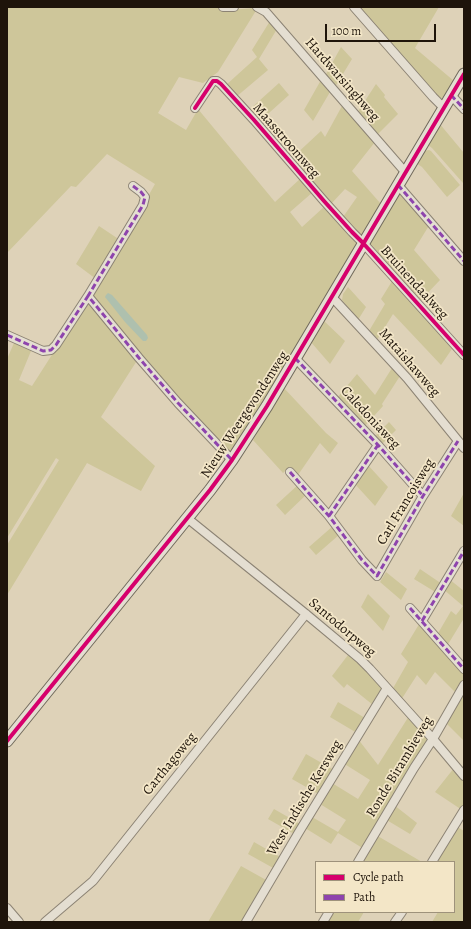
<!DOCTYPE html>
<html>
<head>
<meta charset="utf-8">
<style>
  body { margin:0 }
  #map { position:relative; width:471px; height:929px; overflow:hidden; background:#ded2b8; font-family:Alegreya,serif }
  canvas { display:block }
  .frame { position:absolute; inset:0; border:8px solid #1e140a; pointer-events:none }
  .legend { position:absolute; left:315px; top:861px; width:140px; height:52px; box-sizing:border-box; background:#f3e6c7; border:1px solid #9e927b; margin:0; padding:5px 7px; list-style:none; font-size:12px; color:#1e140a }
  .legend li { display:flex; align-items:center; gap:8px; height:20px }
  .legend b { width:20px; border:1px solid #9e927b }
  .scale { position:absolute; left:325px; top:24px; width:111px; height:18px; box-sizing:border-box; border:2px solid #1e140a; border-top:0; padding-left:5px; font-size:12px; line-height:14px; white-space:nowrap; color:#1e140a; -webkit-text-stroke:3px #f3e6c7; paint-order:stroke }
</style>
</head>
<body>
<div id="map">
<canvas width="471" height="929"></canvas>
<div class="frame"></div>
<ul class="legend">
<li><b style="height:5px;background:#d6006c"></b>Cycle path</li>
<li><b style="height:5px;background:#8e44ad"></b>Path</li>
</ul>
<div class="scale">100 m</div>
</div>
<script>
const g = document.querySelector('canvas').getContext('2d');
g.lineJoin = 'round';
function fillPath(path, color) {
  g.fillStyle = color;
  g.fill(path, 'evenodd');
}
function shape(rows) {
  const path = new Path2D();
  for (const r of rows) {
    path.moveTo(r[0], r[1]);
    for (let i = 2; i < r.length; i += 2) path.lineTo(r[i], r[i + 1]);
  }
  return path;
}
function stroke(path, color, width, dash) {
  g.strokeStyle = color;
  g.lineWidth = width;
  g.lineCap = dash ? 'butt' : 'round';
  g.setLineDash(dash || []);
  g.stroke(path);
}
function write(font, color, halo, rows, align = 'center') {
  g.font = font + ' Alegreya,serif';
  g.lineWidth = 3.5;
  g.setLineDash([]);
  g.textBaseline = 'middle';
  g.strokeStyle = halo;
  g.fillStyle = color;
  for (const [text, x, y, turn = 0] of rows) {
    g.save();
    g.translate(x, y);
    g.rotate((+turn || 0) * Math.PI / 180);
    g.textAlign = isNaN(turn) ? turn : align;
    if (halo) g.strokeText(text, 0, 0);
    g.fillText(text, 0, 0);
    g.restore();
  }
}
fillPath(shape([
  [7,7,217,7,228,10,255,8,257,9,218,72,203,83,179,77,158,113,186,130,198,109,275,202,301,178,313,192,290,212,302,227,325,206,359,241,235,448,229,450,225,449,181,402,92,296,155,184,107,154,76,187,71,186,7,253],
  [357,7,439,7,415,48,454,81,446,95,440,99,437,98],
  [270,21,277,29,259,59,268,70,236,97,226,85,257,57,252,50],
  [341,47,352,59,335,87,325,76],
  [321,80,330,92,313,121,304,110],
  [279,83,289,95,260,121,249,110],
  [376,84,385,95,384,97,398,114,376,136,357,113],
  [342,106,344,106,375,142,352,171,381,204,363,236,354,229,343,217,357,197,345,189,331,204,293,157,321,131,325,137],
  [439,123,464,153,464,184,463,183,432,148,428,145],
  [429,150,431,151,460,185,447,197,422,167,416,163,424,151],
  [400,193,430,224,414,250,440,280,420,301,371,246,370,243,397,195],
  [99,226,120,240,96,279,76,264],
  [394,278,454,346,441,365,393,314,377,340,369,331,385,304,381,299],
  [348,287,366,307,358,320,342,300,343,294],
  [87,300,138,359,101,417,155,466,141,491,87,463,7,595,7,545,59,460,56,458,7,538,7,359,14,343,31,351,19,380,32,386,85,303],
  [323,320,345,341,330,364,310,341],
  [392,368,400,376,382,404,383,406,364,427,337,398,357,374,375,395],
  [283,387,326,433,338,443,330,454,320,443,298,475,290,467,283,473,253,440],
  [389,422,396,430,381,445,374,437],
  [367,464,388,487,375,506,354,483],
  [299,484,307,494,285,515,276,505],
  [464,493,464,526,451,516],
  [333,526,340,534,316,555,309,547],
  [420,569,442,584,437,593,414,579],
  [386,572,407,589,401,600,380,582],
  [449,579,464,591,464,618,447,646,437,635,451,611,456,615,463,606,443,589],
  [368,594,390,616,383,631,361,607],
  [421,621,464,672,464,682,457,694,435,672,426,685,417,675,401,700,392,690,408,662,401,654],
  [348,655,359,662,382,688,382,691,373,705,347,684,344,688,332,676],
  [464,691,464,741,446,723],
  [338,702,365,718,357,733,330,717],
  [409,716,427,738,428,740,364,849,338,833,331,844,305,828,312,817,338,832,346,820,320,804,332,783,358,799,370,780,343,763,358,739,378,765],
  [306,754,334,770,320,795,292,779],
  [454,768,464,781,464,807,462,810,435,792],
  [394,805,417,823,410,834,385,819],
  [274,809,302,825,296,835,268,819],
  [456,826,464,831,464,922,432,922,438,912,454,912,454,885,455,883,454,882,454,862,435,862],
  [376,835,422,862,361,862],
  [254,842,282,858,275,869,248,854],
  [241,866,268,881,244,922,208,922],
  [332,912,364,912,358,922,327,922]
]), '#cec69a');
fillPath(shape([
  [108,293,112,295,147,335,148,338,146,341,143,341,125,322,105,297,106,295]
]), '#aec0ae');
const street = shape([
  [223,7,234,7],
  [257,7,266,12,406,173],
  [354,7,433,97,444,108],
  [451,95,464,109],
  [195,108,213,81,217,81,221,84,254,120,324,201,352,232,363,243,464,355],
  [398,185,464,261],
  [133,186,141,192,145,197,143,205,88,296,139,358,178,403,232,460],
  [332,297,407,378,464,448],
  [7,335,43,351,51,350,56,345,88,296],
  [295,358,378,445,423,496],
  [290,472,329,516,362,560,377,576,423,496,458,441],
  [329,516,378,445],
  [187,518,306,614,360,659,370,669,433,739,464,776],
  [410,608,464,669],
  [422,621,464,551],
  [358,862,414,768,433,739,464,685],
  [432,862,464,810],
  [7,908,19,922],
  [45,922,93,881,306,614],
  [246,922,299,832,387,688],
  [323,922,329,912],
  [395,922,402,912]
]);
const secondary = shape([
  [7,741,210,490,232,460,267,406,464,74]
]);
stroke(street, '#8c8374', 10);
stroke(secondary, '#716a5c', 13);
stroke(street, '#e4ded1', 8);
stroke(secondary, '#e4ded1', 11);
stroke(shape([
  [451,95,464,109],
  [398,185,464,261],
  [133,186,141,192,145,197,143,205,88,296,139,358,178,403,232,460],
  [7,335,43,351,51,350,56,345,88,296],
  [295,358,378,445,423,496],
  [290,472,329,516,362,560,377,576,423,496,458,441],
  [329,516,378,445],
  [410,608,464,669],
  [422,621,464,551]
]), '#8e44ad', 3, [6, 3]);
stroke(shape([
  [195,108,213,81,217,81,221,84,254,120,324,201,352,232,363,243,464,355],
  [7,741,210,490,232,460,267,406,464,74]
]), '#d6006c', 4);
write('14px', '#1e140a', '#f3e6c7', [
  ["Hardwarsinghweg",342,80,49],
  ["Maasstroomweg",286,141,49],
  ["Bruinendaalweg",414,283,48],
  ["Mataishawweg",409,363,49],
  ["Nieuw Weergevondenweg",245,415,-57],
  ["Caledoniaweg",370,418,47],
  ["Carl Francoisweg",406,502,-59],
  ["Santodorpweg",342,628,40],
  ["Carthagoweg",170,764,-51],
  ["Ronde Birambieweg",400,767,-59],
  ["West Indische Kersweg",305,798,-59]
]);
</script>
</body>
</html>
